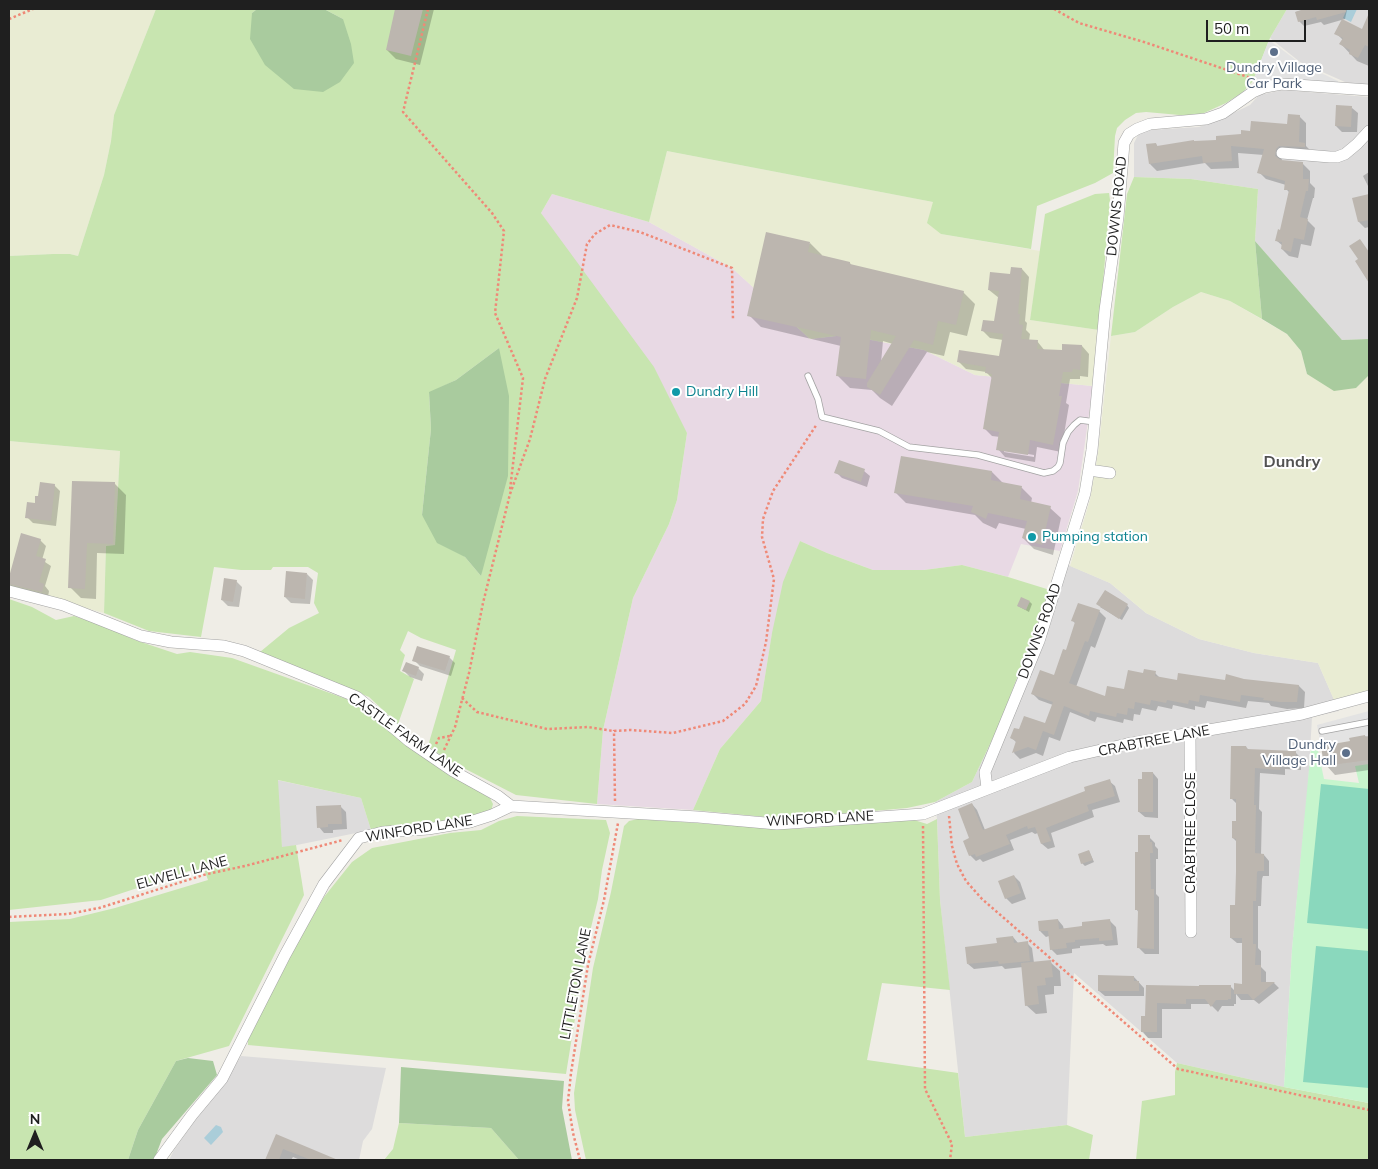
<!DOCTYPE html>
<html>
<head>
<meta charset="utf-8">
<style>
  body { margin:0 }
  #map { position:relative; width:1378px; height:1169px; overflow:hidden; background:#efede6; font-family:Mulish,sans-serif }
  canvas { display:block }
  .frame { position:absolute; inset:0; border:10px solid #1f1f1f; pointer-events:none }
  .north { position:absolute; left:10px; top:1109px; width:50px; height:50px; -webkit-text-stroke:4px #fff; paint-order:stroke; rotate:0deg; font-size:14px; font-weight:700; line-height:20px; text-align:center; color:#1f1f1f }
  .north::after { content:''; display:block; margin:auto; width:18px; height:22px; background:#1f1f1f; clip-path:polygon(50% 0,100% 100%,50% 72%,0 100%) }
  .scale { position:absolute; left:1206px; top:20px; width:100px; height:22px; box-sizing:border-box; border:2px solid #1f1f1f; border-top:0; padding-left:6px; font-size:15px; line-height:18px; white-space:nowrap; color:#1f1f1f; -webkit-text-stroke:4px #fff; paint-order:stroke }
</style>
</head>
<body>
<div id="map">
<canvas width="1378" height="1169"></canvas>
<div class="frame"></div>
<div class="north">N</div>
<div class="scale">50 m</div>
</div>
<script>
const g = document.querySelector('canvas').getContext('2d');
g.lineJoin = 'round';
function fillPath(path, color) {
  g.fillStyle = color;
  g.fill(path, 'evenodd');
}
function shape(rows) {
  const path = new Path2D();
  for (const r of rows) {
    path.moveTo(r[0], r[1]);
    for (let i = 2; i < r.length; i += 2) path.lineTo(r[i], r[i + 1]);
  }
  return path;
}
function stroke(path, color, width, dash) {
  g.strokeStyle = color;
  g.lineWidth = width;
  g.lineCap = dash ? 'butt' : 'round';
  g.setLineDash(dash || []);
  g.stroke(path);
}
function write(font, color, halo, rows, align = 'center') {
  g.font = font + ' Mulish,sans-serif';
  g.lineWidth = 4;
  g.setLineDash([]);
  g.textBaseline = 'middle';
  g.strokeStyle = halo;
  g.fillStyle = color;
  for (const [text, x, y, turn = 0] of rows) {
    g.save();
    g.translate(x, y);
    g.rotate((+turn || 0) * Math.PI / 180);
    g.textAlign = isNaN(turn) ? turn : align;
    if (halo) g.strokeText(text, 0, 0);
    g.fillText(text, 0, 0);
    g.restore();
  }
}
fillPath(shape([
  [1287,9,1369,9,1369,86,1345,82,1300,62,1270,38],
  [1283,90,1369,97,1369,339,1342,340,1255,241,1258,189,1191,179,1134,177,1134,143,1139,133,1149,130,1199,127,1223,118,1250,105,1259,95],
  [1059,561,1110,583,1146,613,1199,639,1254,653,1318,663,1339,711,1312,717,1308,788,1292,949,1284,1087,1177,1063,1074,973,1067,1125,965,1137,940,900,937,819,935,802,972,782,1000,723,1050,590],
  [277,780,361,798,371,830,282,848],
  [241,1056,386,1068,372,1129,363,1141,359,1160,169,1160,174,1150,206,1105,222,1087]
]), '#dddcdc');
fillPath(shape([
  [552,194,649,222,732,268,810,339,845,335,924,350,975,375,1093,386,1078,491,1060,551,1021,544,1008,577,962,565,924,570,873,570,827,553,800,541,772,634,761,701,720,749,693,810,597,804,603,730,633,598,669,524,677,500,687,433,541,213]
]), '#e8d9e4');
fillPath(shape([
  [9,9,156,9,114,115,111,141,104,175,78,256,70,254,53,254,9,256],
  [667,151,933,202,941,234,1040,251,1030,320,1099,330,1093,386,975,375,924,350,845,335,810,339,732,268,649,222],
  [1201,292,1230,301,1287,334,1301,351,1307,374,1356,388,1369,375,1369,691,1334,700,1318,663,1254,653,1199,639,1146,613,1110,583,1070,566,1090,500,1098,453,1111,336,1135,332,1173,307],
  [9,441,120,451,115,545,106,546,104,613,9,587]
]), '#e9ecd3');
fillPath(shape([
  [156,9,257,9,252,13,343,19,324,9,1287,9,1270,38,1253,81,1243,92,1226,103,1204,113,1191,116,1146,112,1136,113,1125,120,1117,128,1115,136,1113,173,1095,183,1037,206,1031,249,941,234,927,223,933,202,667,151,649,222,552,194,541,213,654,367,687,433,677,500,669,524,633,598,603,730,597,804,516,795,446,759,428,746,456,650,421,638,408,631,400,650,405,655,400,671,414,679,398,724,369,697,260,652,289,628,319,613,314,603,318,573,308,567,273,567,271,570,241,570,214,567,201,637,149,631,104,613,106,546,115,545,120,451,9,441,9,256,53,254,70,254,78,256,104,175,111,141,114,115],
  [499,348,481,576,465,557,422,515,431,429,429,393,456,380],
  [1134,177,1191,179,1258,189,1255,241,1262,319,1230,301,1201,292,1173,307,1135,332,1111,336,1127,194],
  [1109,193,1110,200,1099,330,1030,320,1045,214,1095,194],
  [800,541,827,553,873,570,924,570,962,565,1008,577,1050,590,1000,723,972,782,935,802,907,808,804,817,776,818,693,810,720,749,761,701,772,633,783,582],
  [9,599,32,607,56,620,74,616,104,626,135,640,177,654,190,652,232,658,355,702,441,769,490,798,493,804,491,811,447,823,371,830,361,798,278,780,282,847,296,845,304,895,229,1046,176,1061,138,1130,128,1160,9,1160,9,922,70,919,115,908,208,880,204,869,189,871,101,900,9,910],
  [517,816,606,820,610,833,602,870,598,899,587,944,566,1074,248,1045,248,1039,298,942,324,897,352,862,372,848,450,833,481,830,499,821],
  [638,819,784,829,814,828,896,819,914,820,927,824,937,819,940,900,950,990,882,983,867,1060,958,1073,965,1137,1067,1125,1093,1135,1089,1160,586,1160,575,1110,574,1093,593,968,611,892,624,826,629,821],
  [1177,1063,1284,1087,1369,1103,1369,1160,1136,1160,1142,1101,1175,1095,1175,1072],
  [399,1123,491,1128,519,1160,384,1160,393,1149]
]), '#c8e5b0');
fillPath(shape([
  [257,9,324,9,343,19,351,44,354,63,340,82,323,92,294,89,265,65,250,39,252,13],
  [1255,241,1342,340,1369,339,1369,375,1356,388,1334,391,1307,374,1301,351,1287,334,1262,319],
  [499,348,509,396,508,476,481,576,465,557,437,543,422,515,431,429,429,392,456,380],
  [188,1058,213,1061,217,1075,162,1139,154,1160,128,1160,138,1130,176,1061],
  [401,1067,564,1081,562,1108,572,1160,519,1160,491,1128,399,1123]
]), '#a9cb9e');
fillPath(shape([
  [1317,746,1324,779,1359,783,1355,766,1369,764,1369,1103,1284,1087,1292,949,1311,748]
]), '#c7f5cd');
fillPath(shape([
  [1321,784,1369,789,1369,929,1307,923],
  [1316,946,1369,951,1369,1088,1303,1082]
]), '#8ad8bd');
fillPath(shape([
  [1269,40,1300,63,1338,81,1338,83,1264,84,1253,81],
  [1369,711,1369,736,1365,737,1365,735,1350,741,1321,746,1317,725]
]), '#e3e3e3');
fillPath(shape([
  [1347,9,1357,9,1351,22,1343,18],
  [216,1125,221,1127,223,1132,211,1145,204,1138]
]), '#aacdd9');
fillPath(shape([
  [396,9,434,9,420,65,396,59,387,50],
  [1307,9,1346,9,1347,10,1345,19,1324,25,1321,22,1304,26,1299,21,1296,12],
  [1342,21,1369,34,1369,66,1357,61,1341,44,1343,40,1336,33],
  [1352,108,1358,113,1357,132,1342,132,1336,126],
  [1299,116,1306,123,1306,146,1311,151,1287,153,1280,162,1303,164,1310,171,1310,183,1315,188,1314,198,1313,198,1307,220,1315,228,1311,246,1301,244,1298,258,1289,256,1282,249,1283,246,1277,241,1281,231,1290,193,1286,189,1286,185,1266,179,1259,172,1264,155,1238,153,1239,168,1211,169,1205,163,1157,171,1150,164,1156,144,1158,147,1217,141,1288,125],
  [1369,172,1369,188,1363,176],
  [1369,196,1369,227,1365,228,1359,222,1354,199],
  [810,243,822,255,821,257,850,263,852,266,963,292,975,304,967,336,950,332,944,356,927,352,892,406,880,398,872,390,850,388,838,376,841,346,761,327,749,315],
  [883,341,893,344,881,363],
  [1022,269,1029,277,1025,321,1027,323,1026,330,1030,334,1029,341,1037,341,1045,351,1063,352,1082,346,1089,354,1088,377,1080,376,1080,379,1070,379,1066,403,1069,405,1061,452,1037,447,1035,462,1005,457,998,449,1000,437,992,436,984,428,993,379,986,372,966,369,958,361,1000,358,1003,340,990,338,983,331,995,323,999,298,989,290],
  [1004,450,1034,455,1034,457,1004,452],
  [864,471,870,476,867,487,842,478,836,472],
  [992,472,1003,483,1022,488,1032,498,1031,503,1050,508,1061,518,1053,555,1034,549,1023,538,1026,529,999,523,996,529,983,523,975,515,906,503,896,493],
  [73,482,115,484,126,495,124,554,97,553,96,599,81,598,70,587],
  [54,485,60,491,56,526,33,523,27,517,36,504],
  [22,535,40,540,46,546,42,560,51,566,45,586,49,591,48,597,14,589,9,584],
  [307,574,313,580,310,604,291,603,285,597],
  [236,581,242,587,239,607,228,606,222,600],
  [1030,602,1032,604,1029,612,1018,606],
  [1127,605,1129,608,1122,620,1100,607],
  [1099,611,1106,618,1095,648,1091,646,1076,687,1106,698,1125,691,1144,675,1155,673,1161,679,1178,682,1244,680,1299,686,1305,692,1304,708,1287,709,1271,706,1269,703,1248,701,1246,708,1207,701,1205,708,1195,706,1195,710,1173,705,1172,709,1158,706,1156,711,1142,708,1140,715,1134,714,1133,721,1124,719,1123,723,1097,717,1095,722,1070,712,1060,741,1049,737,1043,756,1036,753,1020,759,1014,753,1017,743,1012,738,1020,731,1046,725,1053,705,1039,700,1032,693,1055,677,1066,652,1076,624,1073,621],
  [449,657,455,663,451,676,420,666,414,660],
  [418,668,424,674,422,681,410,677,404,671],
  [1365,736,1369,737,1369,770,1335,775,1326,765,1351,742],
  [1246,747,1249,750,1295,752,1301,758,1301,770,1285,769,1285,775,1260,773,1259,809,1262,812,1261,855,1264,855,1269,861,1269,876,1263,876,1262,879,1261,906,1258,906,1258,948,1261,951,1261,967,1266,972,1266,983,1274,983,1279,988,1259,1004,1254,1000,1241,1000,1236,994,1236,1004,1234,1004,1234,1006,1222,1006,1218,1012,1210,1004,1191,1004,1191,1009,1162,1009,1162,1038,1148,1038,1143,1032,1147,1018,1147,987,1230,986,1236,992,1243,985,1243,943,1237,943,1231,938,1236,906,1237,842,1233,838,1237,822,1237,804,1232,799],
  [1153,773,1158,779,1158,818,1145,817,1139,812,1143,780],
  [1109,781,1115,786,1120,802,1092,810,1094,817,1051,833,1055,847,1048,849,1042,844,1038,833,1035,834,1032,832,1010,840,1014,850,983,862,980,859,976,861,970,855,972,804,977,810,985,830,1087,792],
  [340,806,346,812,347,829,333,830,333,833,324,833,319,827],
  [1149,837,1155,843,1155,846,1158,849,1158,859,1156,859,1156,894,1159,897,1159,954,1145,954,1139,948,1139,913,1137,910,1139,853],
  [1089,851,1094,862,1085,866,1082,863],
  [1014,876,1020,882,1026,899,1012,904,1006,898],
  [1058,920,1063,926,1064,930,1110,921,1116,927,1118,945,1106,946,1103,944,1080,946,1080,948,1072,949,1072,953,1057,955,1051,949,1049,936,1046,937,1040,931],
  [1013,937,1018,943,1027,943,1032,948,1034,963,1050,962,1060,971,1061,986,1054,986,1054,994,1045,995,1047,1013,1036,1014,1026,1005,1023,967,1005,969,1002,966,974,969,968,964],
  [1134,977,1144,988,1144,996,1105,996,1099,991],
  [277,1136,325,1156,329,1160,300,1160,293,1157,291,1160,267,1160]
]), '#0003');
fillPath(shape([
  [395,9,423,9,411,56,386,50],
  [1304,9,1345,9,1346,12,1317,20,1316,17,1298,22,1295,12],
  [1369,13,1369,47,1365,45,1358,58,1349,54,1350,50,1339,44,1343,38,1334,34,1342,19,1362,29],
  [1336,105,1352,106,1351,127,1335,126],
  [1288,114,1300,115,1299,142,1305,143,1305,147,1279,146,1276,149,1275,156,1281,160,1303,162,1303,179,1309,179,1308,191,1306,191,1300,217,1308,219,1304,240,1294,238,1291,252,1281,249,1282,242,1275,241,1278,229,1280,230,1289,190,1284,190,1285,181,1257,173,1264,149,1231,146,1232,161,1203,163,1202,156,1149,164,1146,144,1156,143,1157,146,1194,140,1194,141,1216,140,1216,136,1241,134,1241,130,1250,131,1251,121,1287,124],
  [1369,194,1369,220,1358,222,1352,198],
  [766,232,810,242,808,252,850,262,850,264,964,291,956,325,938,321,933,345,914,340,880,395,867,387,867,383,896,336,871,330,866,379,836,376,841,337,747,316],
  [1360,239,1369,252,1369,283,1355,261,1358,259,1349,246],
  [1011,267,1022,268,1018,314,1020,314,1019,324,1023,325,1021,339,1038,340,1037,349,1062,350,1062,344,1082,345,1080,370,1073,369,1072,372,1063,372,1059,396,1062,396,1053,445,1030,440,1028,455,996,450,999,432,983,429,992,374,985,373,986,367,957,362,959,350,999,356,1003,334,981,331,983,320,994,321,999,291,988,290,990,272,1010,274],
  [901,456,992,471,991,480,1022,486,1020,499,1051,506,1042,545,1022,538,1027,521,988,513,986,519,971,512,973,506,894,493],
  [839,460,865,469,861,482,834,473],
  [72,481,115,482,113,544,87,543,85,589,68,588],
  [40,482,55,484,51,521,25,518,27,502,35,503,35,496,38,496],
  [21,533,41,539,36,556,46,559,39,582,44,584,42,592,9,584,9,577],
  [286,571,307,573,305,599,284,597],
  [224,578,237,580,233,602,221,600],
  [1105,590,1128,604,1119,619,1096,604],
  [1021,597,1030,601,1026,610,1017,606],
  [1078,603,1100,610,1088,642,1085,641,1069,683,1105,696,1107,686,1124,689,1128,670,1143,673,1144,669,1156,671,1155,676,1177,680,1178,673,1225,680,1226,674,1244,679,1299,685,1297,702,1280,702,1263,700,1264,698,1241,695,1240,702,1200,695,1199,702,1189,700,1188,704,1167,700,1166,703,1151,700,1150,705,1135,702,1134,709,1128,708,1127,715,1117,713,1116,717,1090,711,1089,716,1064,706,1054,735,1043,731,1036,750,1028,747,1012,753,1016,741,1010,738,1014,728,1019,729,1024,716,1045,723,1053,702,1031,694,1040,670,1054,675,1063,649,1066,650,1075,622,1071,621],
  [417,646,450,656,445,671,412,661],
  [406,662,419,667,416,676,402,671],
  [1365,735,1365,737,1369,736,1369,760,1324,766,1321,746,1350,741,1349,738],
  [1231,746,1246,746,1247,749,1296,751,1296,765,1280,764,1280,770,1255,768,1254,805,1256,805,1255,853,1264,854,1264,871,1258,871,1257,872,1256,901,1253,901,1253,944,1256,944,1255,965,1261,965,1261,982,1275,982,1253,1000,1248,994,1234,994,1234,983,1242,984,1242,938,1230,938,1230,905,1235,905,1236,872,1236,839,1232,838,1232,821,1236,821,1236,799,1230,799],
  [1142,772,1153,772,1153,812,1138,812,1138,779,1142,779],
  [1110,779,1115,796,1087,805,1089,811,1046,828,1051,841,1041,844,1035,827,1028,829,1027,826,1006,835,1010,844,976,857,975,854,969,856,963,841,969,838,958,809,972,803,983,830,1085,791,1084,787],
  [341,805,342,824,328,824,328,827,317,828,316,806],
  [1138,835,1150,835,1150,842,1152,842,1153,853,1150,853,1151,889,1154,889,1154,949,1137,948,1138,910,1135,910,1135,852,1138,852],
  [1089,850,1093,860,1081,864,1078,854],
  [1014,875,1021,893,1005,899,998,881],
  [1058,919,1059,929,1082,926,1082,922,1110,919,1113,940,1099,941,1099,938,1075,940,1075,942,1066,943,1067,948,1050,950,1048,931,1039,931,1038,921],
  [1013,936,1014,943,1028,941,1030,961,999,964,998,961,967,964,965,947,997,943,996,938],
  [1051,960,1053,977,1045,978,1046,985,1037,986,1039,1004,1025,1006,1021,963],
  [1098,975,1134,976,1134,981,1139,981,1139,991,1098,991],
  [1146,985,1199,986,1199,985,1231,985,1231,999,1228,999,1228,1000,1216,1000,1211,1007,1205,999,1186,999,1186,1004,1157,1003,1157,1032,1141,1032,1141,1016,1145,1016],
  [276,1134,338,1160,311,1160,283,1149,279,1160,265,1160]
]), '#bcb6af');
const lane = shape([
  [808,376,818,399,822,417,879,431,909,447,978,455,1044,473,1053,471,1058,467,1060,463,1063,443,1068,432,1074,425,1080,420,1095,422],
  [1322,731,1369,722]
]);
const street = shape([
  [1282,153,1330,157,1337,157,1345,154,1357,144,1369,131],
  [1089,470,1110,473],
  [9,591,63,605,141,636,171,642,224,646,244,651,357,697,409,741,453,771,498,796,511,806],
  [1190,733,1191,932],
  [987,788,985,772,1039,641,1085,493,1092,450,1105,310,1118,217,1124,143,1129,134,1137,129,1150,124,1206,119,1223,113,1253,92,1265,87,1282,84,1369,90],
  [159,1160,192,1115,222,1079,285,955,324,884,359,838,383,832,428,829,470,822,492,815,511,806,698,817,777,824,923,814,1070,757,1127,744,1302,714,1369,696]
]);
stroke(lane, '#a3a3a3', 7);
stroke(street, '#a3a3a3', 12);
stroke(shape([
  [428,9,403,112,492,213,504,231,495,313,523,378,510,490],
  [1054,9,1079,23,1144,42,1254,79],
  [9,19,33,9],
  [462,698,477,712,547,729,588,727,613,731],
  [436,744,439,738,450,736],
  [444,750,455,727,469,673,483,603,510,494,530,439,545,379,577,298,587,244,595,234,610,225,640,232,732,268,733,320],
  [615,801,614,731,631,730,673,733,723,721,745,704,756,686,766,642,774,579,762,537,763,519,773,491,817,424],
  [949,816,952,846,957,864,966,881,982,899,1178,1069,1369,1110],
  [923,826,925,1089,952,1144,950,1160],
  [9,917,68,914,99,908,207,874,245,866,343,840],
  [580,1160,573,1133,568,1101,571,1073,588,965,604,900,618,823]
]), '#ef8977', 2.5, [2.5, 2.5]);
stroke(lane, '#fff', 5.5);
stroke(street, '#fff', 11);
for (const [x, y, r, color] of [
  [1274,52,5,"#5c6f8a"],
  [676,392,5,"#0f9aa8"],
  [1032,537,5,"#0f9aa8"],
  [1346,753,5,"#5c6f8a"]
]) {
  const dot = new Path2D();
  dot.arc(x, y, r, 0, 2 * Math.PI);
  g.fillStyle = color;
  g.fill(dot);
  stroke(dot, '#fff', 2);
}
write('14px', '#4e5e75', '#fff', [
  ["Dundry Village",1274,68],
  ["Car Park",1274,84],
  ["Dundry",1336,745,"right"],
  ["Village Hall",1336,761,"right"]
]);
write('14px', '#1f1f1f', '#fff', [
  ["DOWNS ROAD",1117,206,-84],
  ["DOWNS ROAD",1040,631,-70],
  ["CASTLE FARM LANE",405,735,35],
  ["CRABTREE LANE",1154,741,-11],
  ["WINFORD LANE",820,819,-3],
  ["WINFORD LANE",419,829,-9],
  ["CRABTREE CLOSE",1191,833,-90],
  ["ELWELL LANE",182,873,-15],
  ["LITTLETON LANE",576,984,-79]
]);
write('14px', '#0d838f', '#fff', [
  ["Dundry Hill",686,392],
  ["Pumping station",1042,537]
], 'left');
write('bold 16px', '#525252', '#fff', [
  ["Dundry",1292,462]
]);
</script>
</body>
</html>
